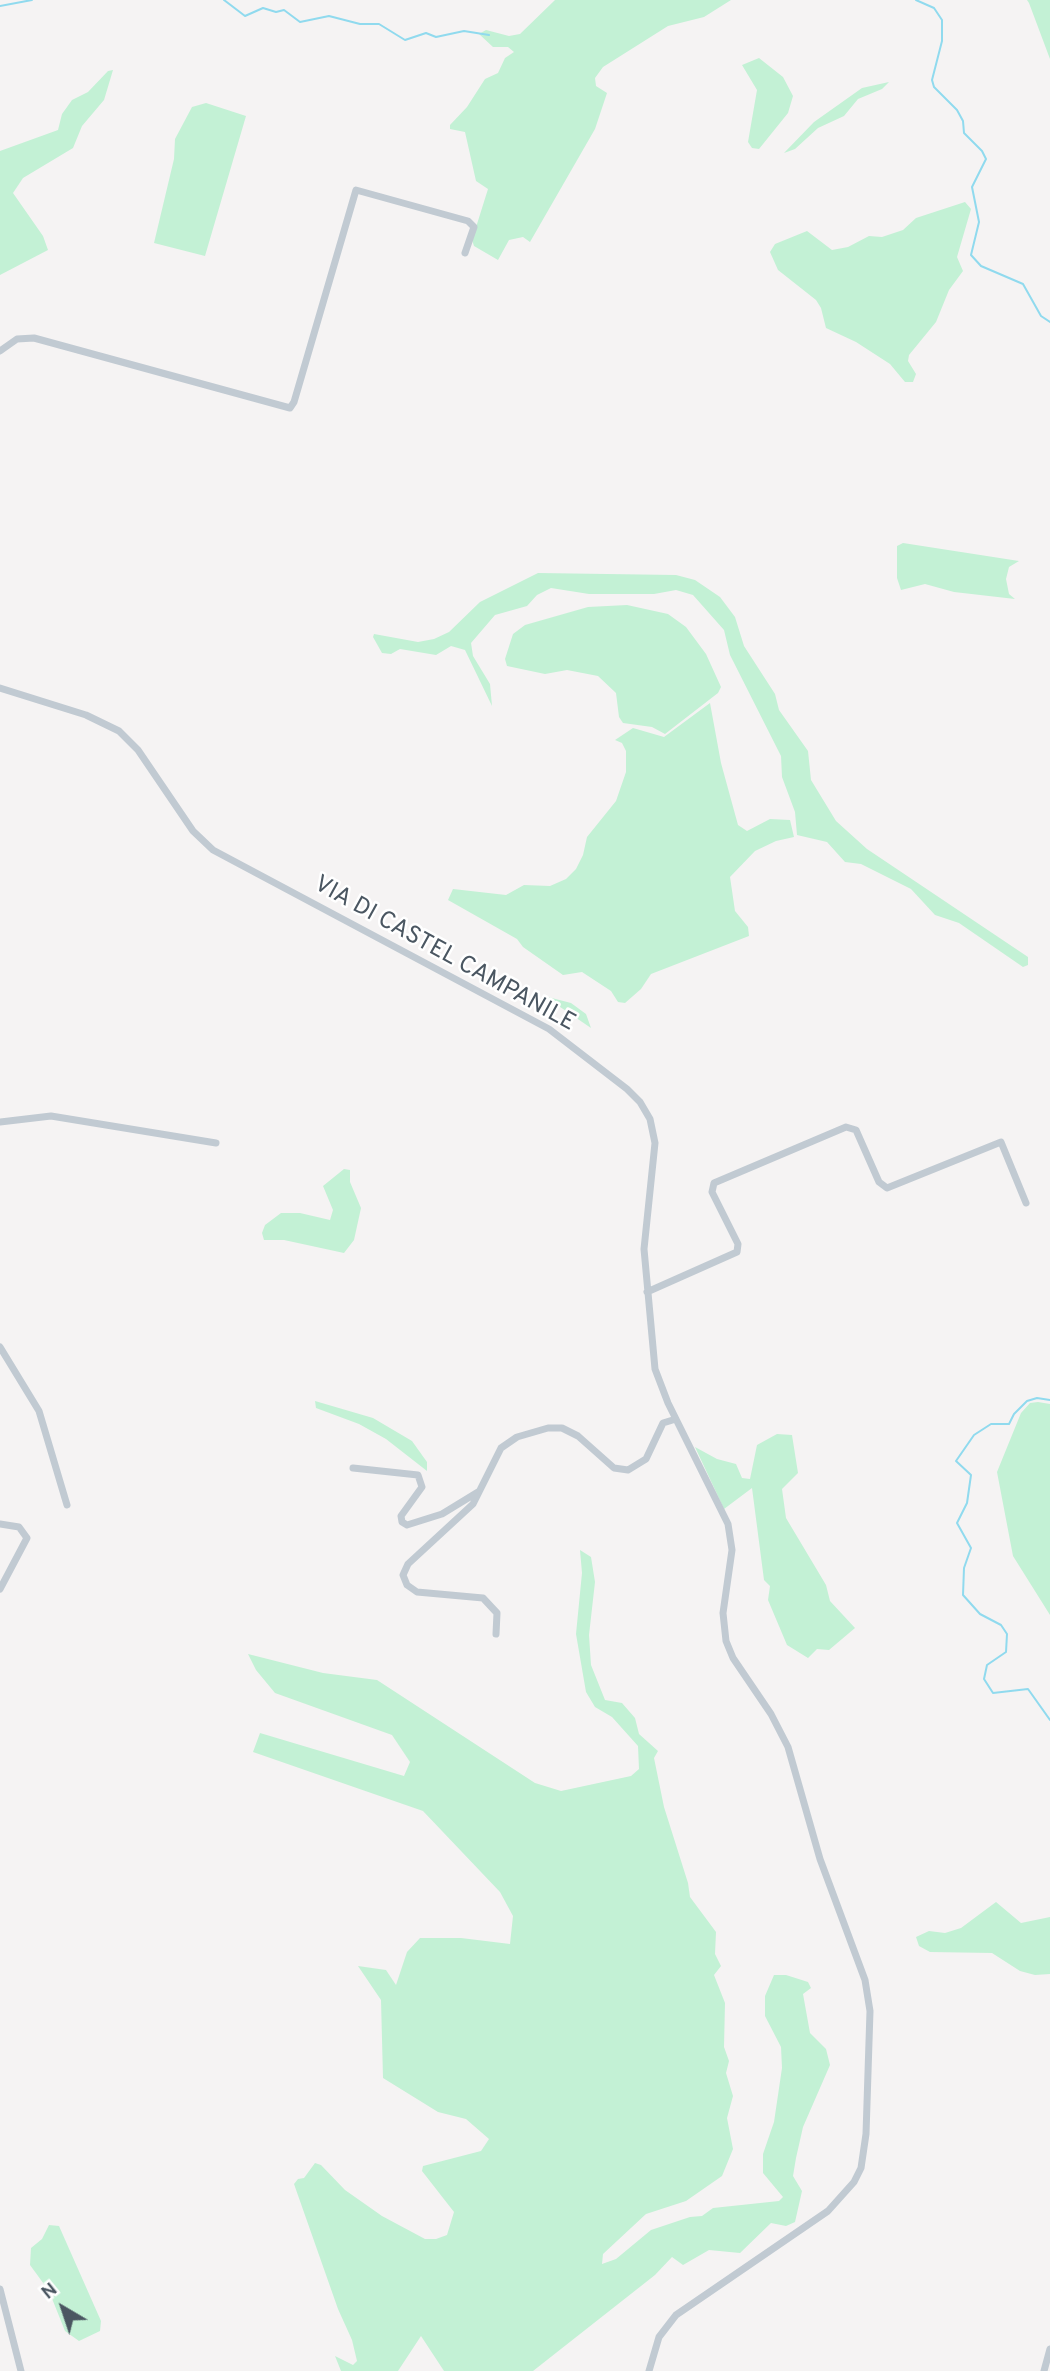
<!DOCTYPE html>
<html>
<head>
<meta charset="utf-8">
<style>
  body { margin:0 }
  #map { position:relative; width:1050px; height:2371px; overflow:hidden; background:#f5f3f3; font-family:Overpass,sans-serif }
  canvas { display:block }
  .north { position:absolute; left:28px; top:2273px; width:70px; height:70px; -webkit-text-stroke:5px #fff; paint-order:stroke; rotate:321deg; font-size:19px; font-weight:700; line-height:28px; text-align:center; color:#4a5661 }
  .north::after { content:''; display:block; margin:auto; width:24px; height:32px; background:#4a5661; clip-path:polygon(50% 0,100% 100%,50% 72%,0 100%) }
</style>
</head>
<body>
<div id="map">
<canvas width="1050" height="2371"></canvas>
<div class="north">N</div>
</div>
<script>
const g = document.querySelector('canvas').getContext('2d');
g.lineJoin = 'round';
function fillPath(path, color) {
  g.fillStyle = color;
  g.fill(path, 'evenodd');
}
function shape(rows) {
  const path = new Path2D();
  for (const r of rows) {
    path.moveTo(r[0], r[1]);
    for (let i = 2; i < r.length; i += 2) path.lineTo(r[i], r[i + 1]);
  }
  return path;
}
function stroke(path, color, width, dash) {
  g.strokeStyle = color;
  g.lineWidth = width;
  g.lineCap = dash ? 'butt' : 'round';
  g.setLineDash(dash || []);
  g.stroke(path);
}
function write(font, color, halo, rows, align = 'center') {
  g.font = font + ' Overpass,sans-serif';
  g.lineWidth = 5;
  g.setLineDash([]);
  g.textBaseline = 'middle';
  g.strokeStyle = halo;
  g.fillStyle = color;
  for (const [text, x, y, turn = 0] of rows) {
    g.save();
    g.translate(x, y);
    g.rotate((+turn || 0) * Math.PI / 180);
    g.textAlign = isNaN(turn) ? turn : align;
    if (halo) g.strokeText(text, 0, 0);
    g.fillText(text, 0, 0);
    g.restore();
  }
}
fillPath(shape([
  [555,0,731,0,704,17,668,26,603,67,595,78,596,86,607,93,595,129,530,242,523,237,509,240,498,260,474,246,472,240,488,189,476,181,465,132,450,129,450,125,467,107,485,79,498,73,505,58,514,52,508,47,493,47,479,34,486,30,509,36,520,34],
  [1027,0,1050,0,1050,59,1029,3],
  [759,58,783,77,793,96,788,113,759,149,752,148,748,142,757,90,742,65],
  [113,70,104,100,82,126,73,148,23,178,13,193,43,236,48,250,0,275,0,151,58,130,62,114,72,100,88,92,108,71],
  [889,82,882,89,858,99,844,116,818,128,795,149,784,153,814,122,862,88],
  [206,103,246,116,205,256,154,243,174,159,175,139,192,107],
  [965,202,971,209,957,257,963,271,949,290,936,322,909,355,908,361,916,374,913,382,905,382,890,364,856,342,826,328,821,308,816,300,778,270,770,252,775,244,807,231,832,250,848,247,869,236,882,237,903,230,916,218],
  [903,543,1019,561,1009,567,1006,579,1009,594,1015,599,954,592,925,584,901,590,897,578,897,546],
  [538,573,676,575,695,580,720,597,735,617,744,646,775,694,779,710,808,751,811,780,836,821,867,849,1028,957,1028,965,1023,967,959,923,935,915,911,889,861,864,845,862,827,842,797,835,795,812,782,777,781,756,730,655,724,630,693,595,676,590,654,594,589,594,551,588,537,595,527,606,495,615,471,643,473,656,490,684,492,706,465,650,451,646,436,655,400,649,391,654,382,653,373,637,374,634,418,642,434,639,449,632,480,602],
  [627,605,668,614,686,627,706,654,721,687,718,693,665,734,652,727,623,723,619,717,616,693,598,676,567,670,545,674,507,666,505,659,513,634,525,625,588,607],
  [710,703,721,763,738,825,747,831,770,819,790,820,794,837,776,841,755,851,730,877,735,911,748,927,749,936,651,974,641,989,625,1003,618,1002,611,991,582,972,563,975,523,947,517,939,448,900,453,889,506,895,524,885,550,886,566,879,576,869,583,855,587,837,616,801,626,772,626,751,622,743,615,740,633,728,664,737],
  [544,996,571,1003,586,1014,591,1028],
  [344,1169,350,1170,350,1182,361,1208,354,1240,344,1253,284,1240,264,1240,262,1233,265,1225,281,1213,300,1213,330,1220,333,1210,323,1186],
  [315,1401,373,1418,412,1441,427,1462,427,1471,386,1439,359,1424,316,1408],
  [1038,1402,1050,1404,1050,1615,1013,1556,997,1472,1021,1413,1030,1403],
  [777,1434,792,1435,798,1473,782,1489,786,1518,826,1585,830,1601,855,1628,829,1650,817,1649,808,1658,787,1645,768,1600,770,1586,764,1580,752,1488,724,1509,695,1447,717,1459,736,1464,742,1478,750,1479,757,1445],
  [580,1550,591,1557,595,1582,589,1635,591,1665,605,1700,622,1703,635,1718,639,1734,658,1751,654,1758,664,1807,688,1883,690,1897,716,1932,715,1954,721,1966,714,1975,725,2003,724,2047,729,2061,726,2073,733,2096,727,2118,733,2149,722,2176,686,2201,646,2214,603,2254,602,2264,616,2259,651,2230,690,2217,702,2216,713,2208,779,2201,783,2197,763,2173,763,2154,774,2122,782,2068,781,2047,765,2016,765,1996,774,1975,786,1975,808,1982,811,1988,803,1994,810,2033,826,2049,830,2065,803,2127,796,2158,793,2176,802,2191,795,2222,786,2226,771,2223,740,2253,709,2250,683,2265,672,2257,655,2275,533,2371,444,2371,421,2336,398,2371,341,2371,335,2356,353,2365,357,2361,352,2340,338,2309,294,2184,298,2179,304,2178,315,2163,321,2165,345,2190,382,2216,425,2239,436,2239,447,2235,454,2212,422,2171,423,2166,481,2151,489,2139,466,2119,438,2112,383,2078,381,2000,358,1966,386,1970,396,1985,407,1952,420,1938,461,1938,510,1944,513,1916,500,1892,423,1811,253,1752,260,1733,404,1776,410,1762,392,1735,275,1693,256,1670,248,1654,323,1673,377,1680,535,1783,561,1791,631,1776,639,1769,638,1746,612,1717,595,1707,586,1692,576,1634,582,1573],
  [996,1902,1021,1923,1050,1917,1050,1974,1035,1975,1020,1971,992,1953,930,1952,919,1946,916,1937,929,1931,945,1933,961,1928],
  [49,2225,59,2226,101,2321,100,2331,79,2341,65,2331,49,2291,30,2265,31,2248,42,2239]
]), '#c3f1d5');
stroke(shape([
  [224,0,245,16,263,8,276,12,284,10,300,22,329,16,360,24,379,24,405,40,426,33,436,37,464,31,489,35],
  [916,0,934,8,942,20,942,41,932,80,934,87,957,110,963,121,964,133,982,151,986,159,972,187,979,222,971,255,981,266,1023,284,1041,316,1050,322],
  [0,6,32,0],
  [1050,1400,1037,1398,1027,1401,1014,1414,1009,1424,991,1424,974,1435,956,1461,971,1475,967,1503,957,1523,971,1548,964,1568,963,1595,980,1614,1001,1625,1007,1634,1006,1652,987,1665,984,1679,993,1693,1028,1689,1050,1720]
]), '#90daee', 2);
stroke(shape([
  [0,351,17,339,34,338,290,408,294,402,356,190,468,221,474,227,465,253],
  [0,688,86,715,119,731,138,750,193,831,213,850,549,1029,627,1089,640,1102,650,1119,655,1143,644,1249,655,1369,668,1403,728,1524,732,1550,723,1613,726,1641,733,1658,771,1714,788,1747,820,1859,865,1980,870,2011,866,2134,861,2168,854,2182,828,2211,676,2315,659,2337,649,2371],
  [0,1122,51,1116,216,1143],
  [647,1292,737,1252,738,1244,712,1192,714,1183,846,1127,856,1130,879,1182,887,1188,1001,1142,1026,1203],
  [0,1347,39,1411,67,1505],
  [353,1468,418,1475,422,1487,401,1516,402,1522,407,1525,442,1514,478,1492],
  [0,1524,19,1527,27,1538,0,1589],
  [496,1634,497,1613,483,1598,417,1592,407,1585,403,1575,408,1564,473,1504,501,1448,517,1437,548,1428,562,1428,578,1436,614,1468,628,1470,646,1459,663,1423,676,1419],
  [0,2289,21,2371],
  [1044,2371,1050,2349]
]), '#c1cad2', 7);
write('24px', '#4a5661', '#fff', [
  ["VIA DI CASTEL CAMPANILE",444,955,29]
]);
</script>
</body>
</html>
